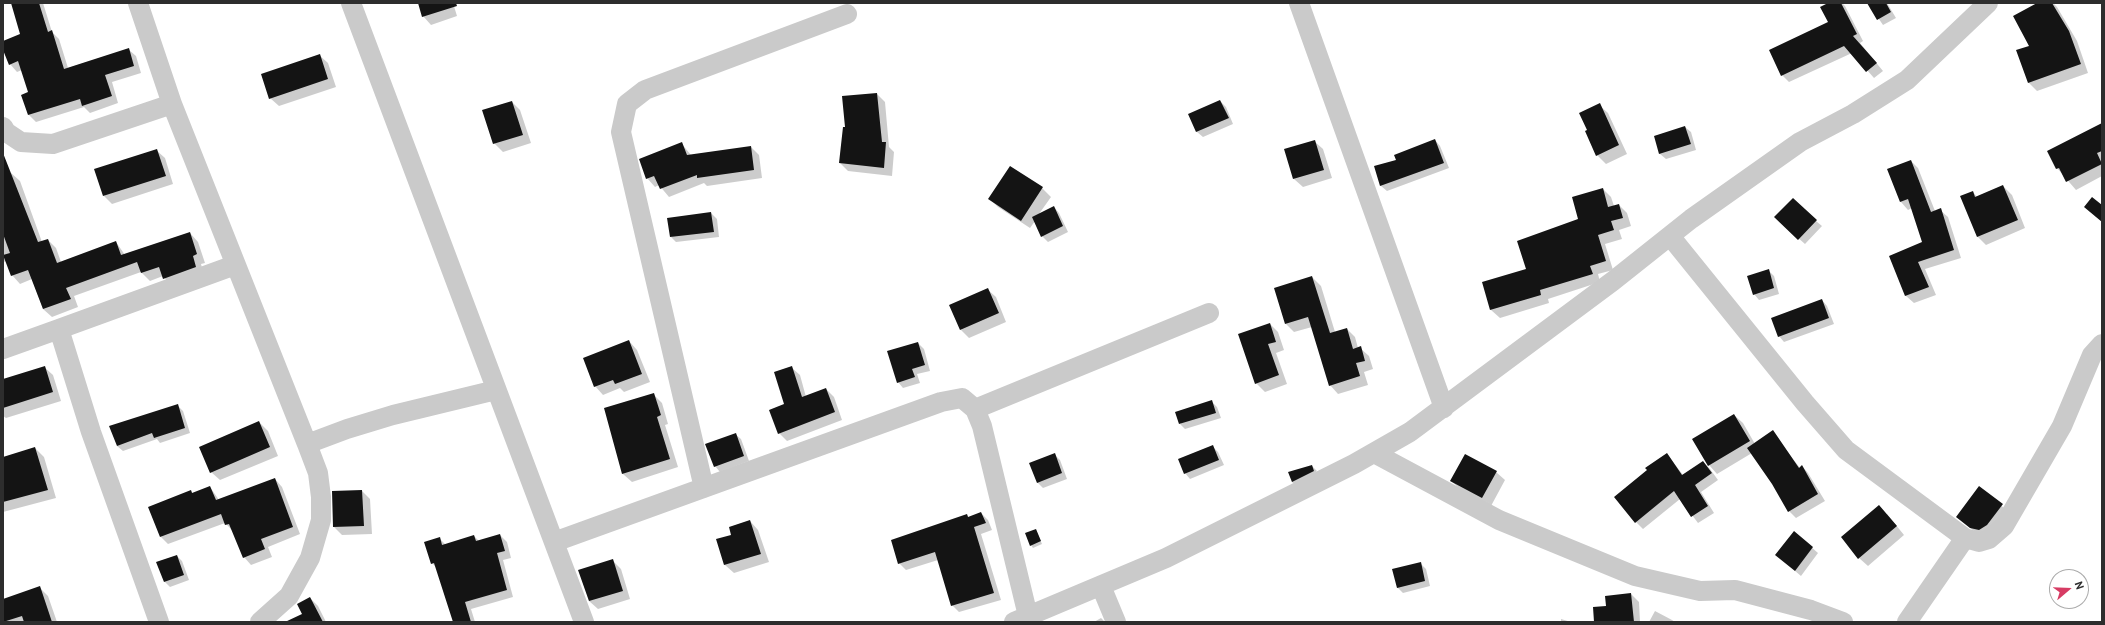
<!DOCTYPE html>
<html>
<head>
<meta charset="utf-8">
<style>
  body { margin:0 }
  #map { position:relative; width:2105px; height:625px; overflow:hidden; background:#fff; font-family:"PT Sans",sans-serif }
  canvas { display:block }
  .frame { position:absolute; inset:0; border:4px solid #2d2d2d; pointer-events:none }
  .north { position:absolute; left:2049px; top:569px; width:40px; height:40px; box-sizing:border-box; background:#fff; border:1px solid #ababab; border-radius:50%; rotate:71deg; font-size:11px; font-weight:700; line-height:16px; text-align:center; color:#2d2d2d }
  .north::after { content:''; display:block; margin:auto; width:14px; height:18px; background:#d73c64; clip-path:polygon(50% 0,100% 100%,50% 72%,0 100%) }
</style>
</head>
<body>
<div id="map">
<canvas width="2105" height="625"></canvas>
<div class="frame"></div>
<div class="north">N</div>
</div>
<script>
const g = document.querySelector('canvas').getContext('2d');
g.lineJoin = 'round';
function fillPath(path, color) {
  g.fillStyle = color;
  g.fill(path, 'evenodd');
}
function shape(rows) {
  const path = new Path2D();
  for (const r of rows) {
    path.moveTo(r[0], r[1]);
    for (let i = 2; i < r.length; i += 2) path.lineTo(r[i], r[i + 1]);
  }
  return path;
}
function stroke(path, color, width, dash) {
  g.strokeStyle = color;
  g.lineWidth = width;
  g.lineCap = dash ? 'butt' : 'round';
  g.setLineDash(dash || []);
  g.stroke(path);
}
fillPath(shape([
  [12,3,43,3,52,32,59,39,68,68,128,49,136,56,141,73,112,82,118,103,90,113,84,107,36,122,29,115,29,93,22,70,17,72,10,64,3,47,3,42,22,34],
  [419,3,453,3,457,16,431,25,423,16],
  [1830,3,1842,3,1845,6,1863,41,1860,43,1883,71,1874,78,1852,53,1789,82,1782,75,1829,23],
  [1868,3,1887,3,1896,18,1883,25],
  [2039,3,2053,3,2057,7,2077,41,2088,73,2037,91,2029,83,2030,46],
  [319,55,328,63,336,87,279,106,270,98],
  [877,94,885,102,889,147,894,152,892,176,848,171,840,163],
  [1220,101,1226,107,1233,124,1203,137,1197,132,1190,114],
  [512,102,520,110,531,143,503,152,494,143],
  [1599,105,1608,113,1627,154,1606,164,1597,155,1588,130],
  [2102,126,2102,176,2076,190,2057,168],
  [1685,127,1691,132,1696,150,1666,159,1660,154,1655,136],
  [1435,140,1440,146,1449,168,1387,191,1381,186,1376,167,1397,160],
  [1314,141,1323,149,1332,178,1303,187,1294,179],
  [681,143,691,155,751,147,759,155,762,178,707,186,704,183,669,197,659,185,655,187,647,178],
  [156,150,165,158,173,184,112,204,104,196],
  [1911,161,1918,168,1935,211,1940,210,1948,217,1961,258,1925,269,1936,295,1914,303,1906,296,1890,256,1923,243,1912,208,1908,210,1901,202,1888,169],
  [11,173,20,181,42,242,48,240,56,248,61,262,116,242,125,255,190,233,198,242,205,263,201,264,204,275,172,287,163,276,150,281,141,272,74,296,78,307,52,317,43,309,32,279,20,284,12,275,7,261,3,262,3,176],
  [2003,186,2012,195,2025,228,1986,245,1977,236,1973,192,1977,197],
  [1042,188,1051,197,1039,214,1054,207,1059,213,1068,232,1048,242,1042,236,1035,221,1030,228,998,207,990,199],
  [1603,189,1611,197,1614,206,1619,205,1627,213,1631,226,1619,230,1622,239,1605,244,1613,270,1598,274,1600,282,1548,299,1549,303,1500,318,1491,310,1483,283,1528,269,1580,219],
  [711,213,717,219,719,237,676,242,671,237],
  [1816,221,1822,226,1805,244,1781,223],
  [1768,270,1774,276,1779,294,1759,300,1754,294],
  [1312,277,1321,286,1335,332,1347,329,1355,337,1358,348,1360,348,1369,356,1373,369,1364,372,1368,385,1338,394,1330,385,1312,327,1294,332,1286,324],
  [987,289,996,297,1006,322,969,338,961,330],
  [1822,300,1827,306,1834,324,1784,342,1779,336],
  [1270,324,1278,332,1284,350,1276,353,1287,384,1265,392,1256,383],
  [629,341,637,350,650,382,624,392,620,388,603,395,595,386],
  [918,343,924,349,930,371,917,374,920,383,903,388,898,382],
  [44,367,53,375,61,401,6,418,3,416,3,380],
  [792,368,800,375,806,397,826,389,834,397,842,420,787,441,779,433],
  [653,394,662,403,668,424,665,425,678,467,632,482,623,474],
  [1211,401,1217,407,1221,418,1185,429,1180,424],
  [178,406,183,411,190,433,160,443,157,439,123,451,117,446],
  [1734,415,1743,423,1755,444,1772,432,1800,468,1802,466,1808,473,1825,501,1796,518,1789,511,1773,483,1752,453,1717,474,1709,465],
  [259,422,268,431,278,456,220,480,211,472],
  [735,434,741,439,749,461,720,472,715,466],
  [1212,446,1218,452,1224,465,1190,479,1185,473],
  [35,448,44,457,56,498,3,512,3,453,4,457],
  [1054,454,1060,460,1067,479,1043,488,1037,482],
  [1667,454,1683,475,1703,462,1710,469,1718,480,1701,492,1714,513,1698,523,1680,499,1643,529,1636,522],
  [1312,466,1317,471,1298,487,1292,482,1289,473],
  [1496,472,1505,480,1491,506,1460,489,1451,481],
  [275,479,282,487,300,534,268,547,272,557,251,565,244,557,234,532,225,523,168,544,161,537,191,491,193,494,210,487,219,500],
  [1979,487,2011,514,1980,536,1957,517],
  [362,491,370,499,372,534,342,535,334,527,333,492],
  [981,513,988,520,992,530,981,534,1001,600,959,612,952,605,938,560,906,570,899,563,967,515,969,518],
  [1887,514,1904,535,1868,566,1859,558],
  [750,521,758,530,769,562,734,573,725,565,718,540,733,535],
  [1036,530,1042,544,1033,548,1031,545],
  [1794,532,1818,553,1801,576,1776,555],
  [500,535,507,542,511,558,503,560,513,597,471,609,475,622,454,622,437,568,432,563,439,538,446,545,474,536,479,541],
  [177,556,182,561,189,580,170,587,165,582],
  [612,560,621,569,630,599,598,609,589,601,579,571],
  [1420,563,1426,569,1430,586,1403,593,1397,587],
  [39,587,48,596,57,622,3,622,3,600],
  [1631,594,1639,602,1640,622,1595,622],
  [310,598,318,606,326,622,288,622,304,614],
  [1655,611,1672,620,1675,622,1649,622],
  [1101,618,1105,622,1094,622],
  [1561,619,1571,622,1561,622]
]), '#0003');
fillPath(shape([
  [11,3,39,3,48,32,52,30,64,69,129,48,134,66,105,75,112,96,82,106,80,99,28,115,21,95,28,92,18,61,9,65,3,50,3,41,20,34],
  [418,3,456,3,457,6,422,17],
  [1828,3,1841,3,1857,34,1853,36,1877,63,1866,72,1844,46,1781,76,1769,50,1828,22,1820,7],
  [1867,3,1886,3,1891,12,1877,20],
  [2037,3,2052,3,2069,31,2081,64,2028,83,2016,50,2029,46,2013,16],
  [320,54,328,79,269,99,261,74],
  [877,93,882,142,886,142,884,168,839,163,843,127,845,127,842,96],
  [1220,100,1229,118,1196,132,1188,114],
  [512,101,523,135,493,144,482,110],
  [1600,103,1619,145,1596,156,1585,131,1587,130,1579,113],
  [2102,123,2102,151,2097,153,2102,164,2066,182,2059,168,2056,169,2047,151],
  [1685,126,1691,144,1659,154,1654,136],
  [1435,139,1444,163,1380,186,1374,166,1396,160,1394,155],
  [1315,140,1324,170,1293,179,1284,149],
  [682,142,687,155,751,146,754,170,697,178,697,175,660,189,654,176,646,179,639,159],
  [157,149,166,176,103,196,94,169],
  [3,153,38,242,48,239,57,263,116,241,121,255,190,232,197,254,193,256,196,267,163,279,159,267,141,273,137,262,66,288,71,299,43,309,28,270,11,276,3,255,10,253,3,234],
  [1911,160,1931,212,1941,208,1954,250,1918,262,1929,287,1905,296,1889,256,1922,242,1908,199,1900,202,1887,169],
  [1010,166,1043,187,1021,221,988,199],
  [2003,185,2018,220,1977,237,1960,196,1973,191,1975,197],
  [1603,188,1608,207,1619,204,1623,218,1611,221,1614,230,1598,235,1606,261,1590,266,1593,274,1540,290,1541,295,1490,310,1482,282,1526,269,1517,241,1578,219,1572,197],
  [2092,197,2102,205,2102,222,2084,207],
  [1793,198,1817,220,1798,240,1774,217],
  [1054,206,1063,226,1041,237,1032,217],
  [711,212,714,232,670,237,667,218],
  [1769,269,1774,288,1753,295,1747,276],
  [1312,276,1330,333,1347,328,1353,349,1361,346,1365,361,1356,363,1360,376,1329,386,1308,317,1285,324,1274,288],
  [988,288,999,313,960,330,949,305],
  [1822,299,1829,318,1778,337,1771,318],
  [1270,323,1276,342,1268,344,1279,375,1255,384,1238,334],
  [629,340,642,374,615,384,613,380,594,387,583,358],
  [918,342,925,365,912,369,915,377,897,383,887,351],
  [45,366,53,392,3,408,3,379],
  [792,366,802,397,826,388,835,412,778,434,769,410,784,404,774,372],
  [654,393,661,415,657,417,670,459,622,474,604,408],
  [1212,400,1216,413,1179,424,1175,412],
  [178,404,185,428,154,438,152,433,117,446,109,426],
  [1734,414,1750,441,1708,466,1692,439],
  [259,421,270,447,210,473,199,447],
  [1773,430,1799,468,1802,465,1818,494,1788,512,1772,484,1747,448],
  [736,433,744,456,714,467,705,444],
  [1213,445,1219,460,1184,474,1178,459],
  [35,447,48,490,3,502,3,457],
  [1055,453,1062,473,1037,483,1029,463],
  [1667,453,1682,475,1703,461,1712,473,1695,485,1708,506,1691,517,1674,491,1635,523,1614,497,1647,470,1645,468],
  [1465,454,1497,471,1482,498,1450,481],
  [1312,465,1314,471,1292,482,1288,472],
  [275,478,293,527,261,539,265,549,243,558,229,524,225,525,221,514,160,537,148,507,191,490,192,493,210,486,216,500],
  [1979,486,2003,504,1987,525,1979,530,1970,528,1956,517],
  [362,490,364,526,333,527,332,491],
  [1879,505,1897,526,1858,559,1841,537],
  [981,512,986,523,974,527,994,593,951,606,935,552,898,564,891,540,967,514,968,517],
  [750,520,761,554,724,565,716,539,731,535,729,527],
  [1036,529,1041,541,1030,546,1025,533],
  [1794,531,1813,547,1795,571,1775,555],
  [500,534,505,551,497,553,507,590,465,602,471,622,453,622,434,563,431,564,424,542,440,537,442,545,474,535,476,541],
  [177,555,184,575,164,582,156,562],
  [613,559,623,591,589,601,578,570],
  [1421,562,1425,581,1397,588,1392,569],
  [40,586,52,622,24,622,22,616,3,622,3,599],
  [1631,593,1634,622,1594,622,1593,607,1606,606,1605,596],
  [310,597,323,622,285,622,302,614,297,604]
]), '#141414');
stroke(shape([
  [138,3,172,104,307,444,347,429,393,415,496,390],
  [351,3,584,622],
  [1299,3,1444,408],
  [3,127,6,132,21,142,53,144,172,104],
  [1670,236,1805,403,1846,450,1965,538,1979,542,1989,539,2004,526,2062,426,2092,355,2102,344],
  [59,329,235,265],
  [3,349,59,329,91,432,159,622],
  [975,409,1209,313],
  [1374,453,1499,520,1635,576,1700,591,1735,590,1811,610,1843,622],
  [704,488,621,132,627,104,645,90,847,14],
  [554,542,941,402,962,398,975,409,982,426,1028,616],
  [1101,586,1116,622],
  [260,622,289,596,310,558,321,520,321,497,318,473,307,444],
  [1014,622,1166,558,1354,464,1410,432,1613,281,1691,219,1800,142,1853,114,1907,80,1988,3],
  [1907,622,1965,538]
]), '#cacaca', 20);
</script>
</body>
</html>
